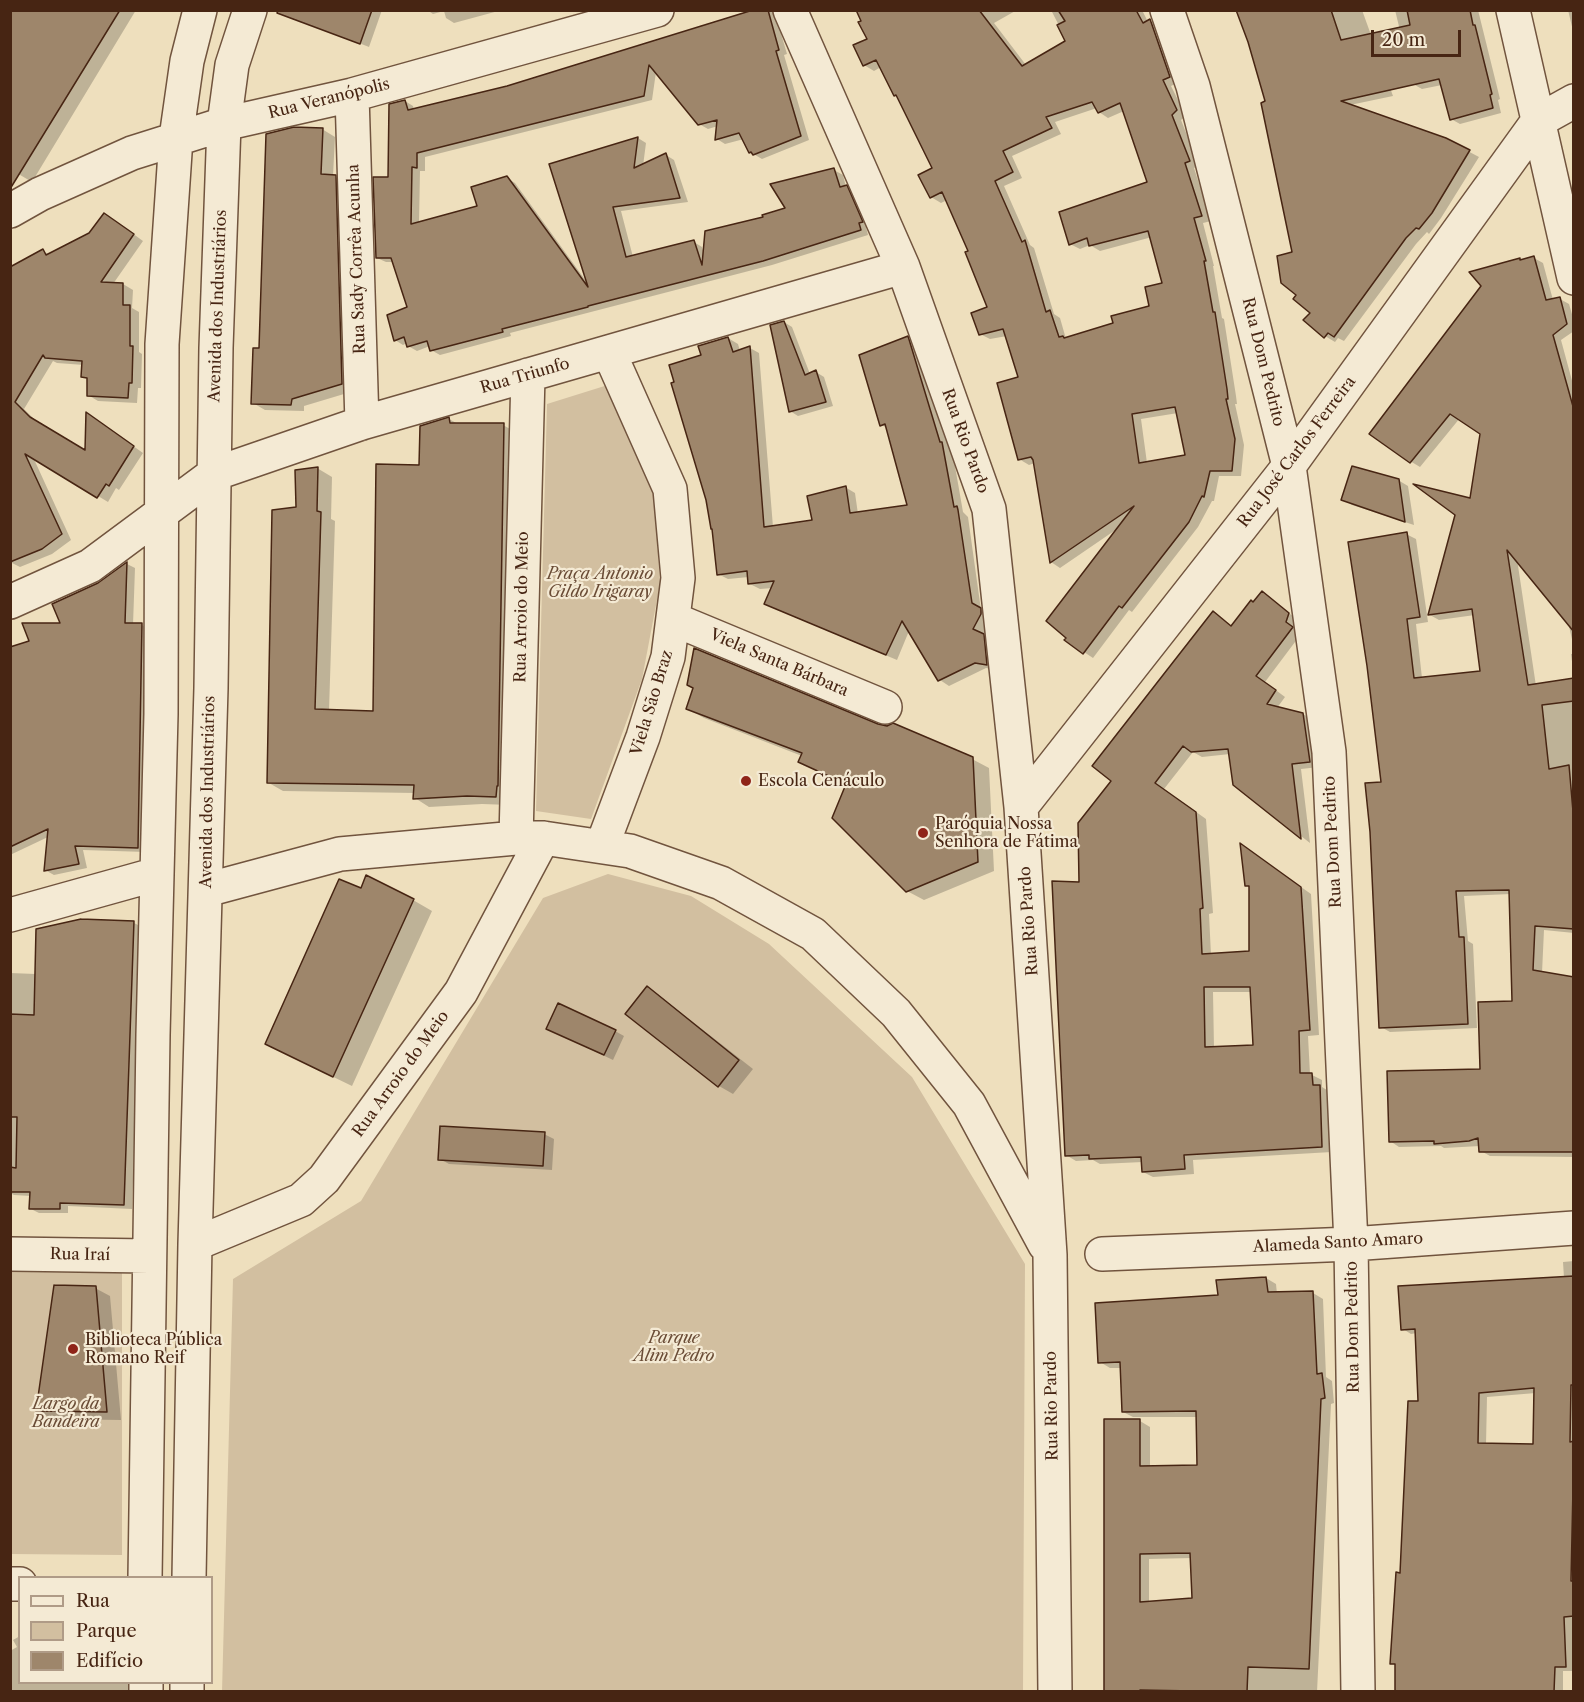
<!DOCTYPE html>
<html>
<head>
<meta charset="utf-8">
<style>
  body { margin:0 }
  #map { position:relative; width:1584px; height:1702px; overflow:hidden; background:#eedfbd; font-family:"Libre Caslon Text",serif }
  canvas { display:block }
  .frame { position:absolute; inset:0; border:12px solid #472513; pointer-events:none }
  .legend { position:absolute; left:18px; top:1576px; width:195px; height:108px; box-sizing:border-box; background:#f4ead4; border:2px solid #af9b87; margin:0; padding:8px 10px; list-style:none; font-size:18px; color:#472513 }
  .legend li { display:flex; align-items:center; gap:12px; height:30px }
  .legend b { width:30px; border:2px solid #af9b87 }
  .scale { position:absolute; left:1371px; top:30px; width:90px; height:27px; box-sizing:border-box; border:3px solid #472513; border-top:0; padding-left:8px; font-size:18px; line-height:21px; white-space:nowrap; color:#472513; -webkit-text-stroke:4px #f4ead4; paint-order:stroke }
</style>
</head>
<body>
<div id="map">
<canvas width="1584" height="1702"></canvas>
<div class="frame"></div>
<ul class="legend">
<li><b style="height:8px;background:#f4ead4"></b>Rua</li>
<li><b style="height:16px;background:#d2bfa0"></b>Parque</li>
<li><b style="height:16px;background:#9e866b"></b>Edifício</li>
</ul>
<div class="scale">20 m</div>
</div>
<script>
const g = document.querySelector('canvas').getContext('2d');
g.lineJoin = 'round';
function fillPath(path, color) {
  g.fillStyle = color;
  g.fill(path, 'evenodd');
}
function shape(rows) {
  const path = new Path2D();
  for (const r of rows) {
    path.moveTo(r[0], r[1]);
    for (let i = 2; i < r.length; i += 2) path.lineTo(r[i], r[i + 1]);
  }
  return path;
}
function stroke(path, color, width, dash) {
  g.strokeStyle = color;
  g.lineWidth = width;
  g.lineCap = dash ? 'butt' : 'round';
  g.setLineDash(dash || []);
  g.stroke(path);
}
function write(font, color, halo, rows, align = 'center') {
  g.font = font + ' "Libre Caslon Text",serif';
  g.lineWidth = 4.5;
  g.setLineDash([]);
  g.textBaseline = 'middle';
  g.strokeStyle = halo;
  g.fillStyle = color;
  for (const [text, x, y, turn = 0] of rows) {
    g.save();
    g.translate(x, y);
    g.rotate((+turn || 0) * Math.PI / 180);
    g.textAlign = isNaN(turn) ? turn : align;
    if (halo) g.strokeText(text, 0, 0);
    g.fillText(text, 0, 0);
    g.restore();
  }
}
fillPath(shape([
  [611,384,654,489,660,584,642,679,591,819,536,811,547,404],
  [608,874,691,896,769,944,912,1077,1025,1264,1023,1691,222,1692,233,1279,361,1201,543,898],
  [11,1272,122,1273,122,1555,11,1554]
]), '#d2bfa0');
fillPath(shape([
  [10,10,136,10,32,182,10,169],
  [322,10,382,10,369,47,316,26],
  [427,10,502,10,454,23,446,18,444,11,433,14],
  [758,10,770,10,775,13,787,54,784,55,809,140,762,159,750,152,744,139,725,144,717,139,718,126,708,129,699,124,656,72,652,100,425,157,425,171,420,171,419,223,479,207,507,178,515,183,586,281,550,165,638,138,646,143,643,166,666,155,674,160,688,202,621,211,633,257,694,242,702,247,704,254,765,218,787,209,834,170,843,175,846,187,855,192,870,226,866,227,868,235,772,265,510,333,511,336,440,355,431,350,430,346,417,351,408,346,407,343,403,345,395,340,409,308,394,262,386,262,377,258,405,101,413,106,414,110,507,87],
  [856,10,1017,10,994,23,1026,65,1067,41,1051,10,1142,10,1148,22,1150,21,1160,26,1179,82,1171,86,1186,116,1181,120,1199,166,1194,168,1211,221,1203,223,1214,266,1213,266,1222,318,1224,319,1236,396,1237,404,1235,404,1244,445,1241,476,1219,476,1214,501,1212,501,1198,527,1132,612,1129,610,1093,658,1084,652,1117,529,1060,568,1051,562,1035,463,1029,465,1019,459,1019,378,1007,336,990,339,980,334,989,308,970,252,947,200,941,203,931,197,934,168,899,97,895,95,881,67,874,71,864,65,869,39],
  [1097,108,1099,112,1108,118,1124,111,1149,183,1070,244,1080,249,1090,245,1100,251,1152,237,1164,284,1150,307,1115,324,1066,339,1060,318,1054,314,1034,248,1030,245,1004,186,1022,178,1012,156,1061,134,1055,122],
  [1178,413,1186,456,1147,463,1141,419],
  [1238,10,1362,10,1393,96,1350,105,1445,139,1479,157,1441,218,1429,234,1427,232,1416,244,1344,341,1338,338,1335,342,1325,336,1298,295,1294,254,1267,102,1250,42],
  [1395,10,1478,10,1500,99,1498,100,1501,113,1460,124,1451,119,1442,85,1422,89,1413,84],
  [1568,10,1574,10,1574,35],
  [322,129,335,137,333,176,348,184,354,391,304,406,304,411,265,410,253,403,261,350],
  [114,220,143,241,113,284,123,284,133,290,132,308,139,312,139,352,142,354,141,388,138,388,137,403,98,401,88,395,89,380,83,376,84,365,57,363,53,361,24,409,40,425,86,452,88,414,143,453,119,490,116,488,108,502,33,457,71,540,52,554,20,567,10,562,10,269,43,251,50,255],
  [1534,258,1543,263,1553,300,1560,299,1569,304,1574,321,1574,331,1561,340,1574,388,1574,648,1568,622,1517,559,1536,686,1574,680,1574,933,1544,930,1542,973,1574,977,1574,1157,1490,1156,1481,1151,1480,1146,1444,1148,1441,1146,1399,1147,1390,1141,1482,1070,1514,1002,1511,894,1464,896,1468,941,1473,944,1477,1028,1390,1032,1381,1027,1382,783,1406,534,1416,539,1428,622,1416,624,1422,678,1482,672,1475,615,1439,620,1430,615,1456,515,1471,500,1482,433,1460,418,1420,467,1410,461,1520,260],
  [784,322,792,327,810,374,816,372,824,377,833,406,798,416,790,411],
  [728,338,738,344,740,351,750,348,759,353,773,527,814,521,845,487,855,493,858,514,909,506,888,428,881,425,908,338,917,344,949,447,952,449,963,512,968,517,981,610,990,615,991,620,983,636,993,642,996,670,986,668,949,686,940,680,909,631,897,660,776,609,773,588,760,589,750,584,749,577,728,579,718,574,703,356],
  [449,419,458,424,503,425,517,433,510,805,482,804,429,807,415,798,415,793,283,791,269,783,297,509,317,468,332,477,331,519,335,521,329,711,375,713,420,466],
  [1398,480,1408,486,1414,525,1352,505,1343,499],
  [127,564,135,568,133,625,142,625,150,630,146,852,83,850,87,868,54,875,45,870,48,837,10,855,10,649,31,642,63,625,99,584],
  [1262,593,1298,620,1301,634,1265,682,1285,697,1277,708,1303,714,1313,720,1319,767,1301,769,1310,843,1234,784,1230,754,1202,757,1193,752,1164,789,1206,819,1213,913,1209,914,1211,955,1250,953,1251,887,1247,885,1250,851,1311,894,1319,1035,1308,1036,1310,1074,1322,1080,1322,1087,1330,1092,1332,1152,1193,1160,1194,1174,1153,1177,1143,1172,1143,1162,1100,1164,1093,1160,1076,1161,1066,1155,1080,883,1113,781,1213,613,1232,626],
  [1213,992,1251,992,1254,1046,1214,1048],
  [1571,654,1574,654,1574,677],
  [695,688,877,726,972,759,989,768,994,871,924,900,907,891,847,785,800,761,802,756,704,718,688,709],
  [362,890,413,900,432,911,352,1086,286,1054],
  [134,923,142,927,132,1209,68,1206,68,1213,39,1213,31,1209,31,1196,14,1195,10,1193,10,973,36,974],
  [647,988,661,997,753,1069,733,1094,719,1086,627,1014],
  [548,1029,615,1031,624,1036,613,1060],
  [544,1134,554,1139,552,1170,449,1164,440,1159],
  [1574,1261,1574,1671,1563,1671,1563,1692,1396,1692,1397,1666,1392,1663,1420,1403,1417,1333,1411,1334,1403,1329,1564,1278,1563,1262],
  [1536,1393,1535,1446,1486,1445,1487,1397],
  [1266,1278,1276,1284,1277,1294,1313,1293,1323,1299,1326,1377,1332,1381,1334,1403,1331,1404,1317,1692,1106,1692,1140,1421,1150,1427,1150,1467,1199,1466,1198,1417,1133,1417,1123,1412,1122,1368,1110,1368,1100,1362,1219,1297],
  [1192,1558,1193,1599,1149,1602,1149,1559],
  [95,1288,110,1296,121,1420,52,1419,37,1410],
  [20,1636,20,1682,137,1682,137,1692,10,1692,10,1651,17,1647,13,1640]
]), '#0003');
const building = shape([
  [10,10,120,10,10,189,10,10],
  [278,10,372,10,360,44,277,13,278,10],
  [753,10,768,10,779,50,776,51,801,136,753,155,751,152,749,153,739,133,715,140,717,120,698,125,649,65,644,96,417,153,417,168,412,167,411,224,477,206,471,187,507,176,588,287,549,164,638,137,634,168,666,153,680,198,613,207,626,257,694,240,702,265,705,231,763,217,762,215,785,208,770,184,834,168,840,187,847,185,863,222,859,223,861,230,763,261,588,306,588,307,502,329,503,332,430,351,427,341,407,347,404,337,394,341,387,315,407,307,391,258,376,258,373,177,388,177,389,104,405,100,408,110,507,86,753,10],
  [856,10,979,10,1022,66,1065,41,1057,25,1065,21,1058,10,1136,10,1143,23,1150,19,1170,77,1163,80,1177,110,1172,115,1190,161,1185,163,1202,216,1194,218,1206,261,1204,261,1213,312,1215,312,1227,389,1228,399,1226,399,1235,439,1232,471,1210,471,1204,497,1202,496,1189,522,1122,608,1119,606,1083,654,1064,640,1066,638,1046,621,1134,506,1050,563,1033,460,1031,457,1018,460,997,383,1018,377,1003,329,979,335,971,313,987,307,965,252,968,251,942,192,930,198,918,175,932,168,896,95,894,96,876,60,863,66,853,45,867,39,858,22,861,21,856,10],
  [1092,102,1098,113,1120,103,1147,182,1059,212,1069,245,1087,238,1089,246,1148,231,1162,283,1145,287,1149,306,1111,316,1113,323,1064,338,1063,336,1059,337,1050,310,1046,312,1025,240,1022,242,995,181,1013,172,1003,151,1052,128,1046,117,1092,102],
  [1175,407,1185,455,1139,463,1132,414,1175,407],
  [1236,10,1331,10,1341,40,1410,25,1407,10,1470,10,1473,25,1475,25,1492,94,1490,95,1493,108,1450,120,1439,79,1341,101,1446,138,1470,150,1432,213,1419,229,1416,228,1406,238,1334,337,1328,333,1324,338,1303,320,1310,313,1293,299,1296,295,1281,283,1277,256,1292,252,1261,103,1265,101,1248,42,1236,10],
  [294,127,323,128,321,174,336,175,342,384,292,399,291,405,251,404,253,348,259,348,266,134,294,127],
  [104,213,134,234,101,282,123,283,123,305,130,305,130,346,133,346,132,383,129,383,128,398,87,396,87,378,81,377,82,361,45,358,43,355,15,402,30,417,85,450,86,412,134,446,109,486,106,484,97,498,25,454,62,534,42,549,10,562,10,267,43,249,46,255,89,233,104,213],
  [1534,256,1546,300,1560,297,1567,324,1553,335,1574,410,1574,632,1507,550,1528,685,1574,678,1574,701,1542,705,1549,769,1569,765,1574,823,1574,929,1535,926,1533,970,1574,977,1574,1152,1479,1152,1478,1138,1469,1141,1434,1144,1434,1141,1389,1142,1387,1071,1480,1069,1478,1002,1512,1001,1509,890,1456,891,1459,937,1464,937,1468,1024,1379,1028,1370,832,1365,783,1381,782,1367,666,1348,542,1407,532,1420,617,1407,619,1414,678,1480,671,1472,609,1428,615,1455,515,1413,484,1470,498,1480,434,1450,414,1410,463,1369,434,1481,286,1469,272,1520,258,1520,260,1534,256],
  [784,321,805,375,816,370,826,402,789,412,770,325,784,321],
  [908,336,940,442,942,442,954,507,957,506,958,510,972,603,981,608,981,614,973,629,984,634,987,665,975,663,938,681,902,621,886,655,764,604,774,581,748,584,747,571,717,575,712,529,711,529,706,500,671,383,674,382,669,365,701,355,698,346,728,337,733,352,750,346,764,527,812,520,807,496,846,486,850,513,907,505,885,424,880,426,859,355,908,336],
  [449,417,450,423,504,423,498,786,497,786,496,797,467,796,413,799,414,785,267,783,272,510,296,507,295,470,318,467,317,511,321,512,315,709,373,711,376,464,419,465,420,426,449,417],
  [1352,466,1399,479,1405,522,1341,500,1352,466],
  [127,562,125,623,142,623,138,848,75,846,79,864,44,871,48,829,10,847,10,647,29,641,22,623,60,623,52,604,98,583,127,562],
  [1262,591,1289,613,1286,622,1293,627,1256,676,1276,690,1267,704,1303,713,1310,762,1292,764,1301,839,1233,785,1228,749,1191,752,1183,746,1155,783,1196,812,1203,908,1200,909,1202,954,1249,951,1249,886,1245,886,1240,843,1301,887,1310,1030,1299,1031,1300,1073,1312,1073,1313,1085,1320,1085,1322,1147,1184,1155,1185,1169,1142,1172,1141,1157,1089,1159,1089,1155,1065,1156,1052,881,1079,882,1078,823,1111,781,1092,766,1213,611,1231,626,1251,600,1253,602,1262,591],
  [1204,987,1250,987,1253,1045,1205,1047,1204,987],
  [694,648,878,724,887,726,893,723,973,757,978,862,906,892,832,818,846,784,798,762,802,753,686,709,693,688,687,685,694,648],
  [366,875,414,899,333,1077,265,1044,339,879,361,888,366,875],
  [81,919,134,921,124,1205,60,1203,60,1209,29,1209,30,1192,10,1192,10,1167,16,1168,17,1117,10,1117,10,1014,34,1015,36,929,81,919],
  [647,986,739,1060,718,1087,625,1014,647,986],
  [558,1003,616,1030,604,1055,546,1029,558,1003],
  [440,1126,545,1132,543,1166,438,1160,440,1126],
  [1574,1276,1574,1385,1571,1385,1570,1442,1574,1441,1571,1581,1574,1581,1574,1616,1564,1617,1566,1667,1555,1667,1554,1692,1395,1692,1395,1664,1390,1664,1396,1572,1400,1573,1408,1401,1418,1401,1415,1329,1401,1330,1398,1286,1574,1276],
  [1534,1388,1533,1444,1478,1443,1479,1393,1534,1388],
  [1266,1277,1268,1292,1313,1291,1317,1374,1322,1373,1325,1398,1321,1399,1309,1669,1248,1667,1247,1692,1140,1690,1140,1692,1104,1692,1104,1419,1140,1419,1140,1466,1197,1465,1196,1411,1122,1412,1120,1362,1098,1363,1095,1303,1218,1295,1216,1280,1266,1277],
  [1190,1553,1192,1598,1140,1602,1140,1554,1190,1553],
  [54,1285,96,1286,107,1412,36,1411,54,1285]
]);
fillPath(building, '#9e866b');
stroke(building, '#472513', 1.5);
const minor = shape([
  [790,10,903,267,989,509,1021,807,1050,1255,1055,1692],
  [1167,10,1193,86,1289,466,1329,752,1351,1244,1358,1692],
  [1513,10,1574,278],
  [352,95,362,423],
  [10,211,40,194,132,153,224,124,352,95,657,10],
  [10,602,90,566,214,474,362,423,903,267],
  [673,619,885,707],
  [1021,807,1289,466,1538,121,1574,101],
  [516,838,528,375],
  [602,846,643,737,668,657,678,578,670,489,609,352],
  [206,890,340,854,516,838,543,838,630,851,721,883,813,934,896,1013,969,1104,1045,1245],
  [10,915,157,874],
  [195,1244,301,1200,324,1179,461,992,543,838],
  [10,1254,149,1256],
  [1102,1254,1351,1244,1574,1228],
  [145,1578,153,1035,161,714,162,344,176,138,187,61,200,10],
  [189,1578,195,1244,211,688,216,348,224,124,232,65,250,10],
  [10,1584,20,1584],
  [146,1682,146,1692],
  [187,1692,187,1682]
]);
stroke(minor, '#71543e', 36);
stroke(minor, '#f4ead4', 33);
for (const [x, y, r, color] of [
  [746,781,6,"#8f2418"],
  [923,833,6,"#8f2418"],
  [73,1349,6,"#8f2418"]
]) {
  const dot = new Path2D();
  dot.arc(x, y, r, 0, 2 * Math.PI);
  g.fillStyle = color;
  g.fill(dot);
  stroke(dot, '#f4ead4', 2);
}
write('16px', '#472513', '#f4ead4', [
  ["Rua Veranópolis",329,99,-14],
  ["Rua Sady Corrêa Acunha",357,259,-92],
  ["Avenida dos Industriários",218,306,-88],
  ["Rua Dom Pedrito",1263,362,76],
  ["Rua Triunfo",525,376,-16],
  ["Rua Rio Pardo",965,441,70],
  ["Rua José Carlos Ferreira",1297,452,-53],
  ["Rua Arroio do Meio",522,607,-89],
  ["Viela Santa Bárbara",779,663,23],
  ["Viela São Braz",652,703,-73],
  ["Avenida dos Industriários",208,792,-89],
  ["Rua Dom Pedrito",1333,842,-93],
  ["Rua Rio Pardo",1029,921,-94],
  ["Rua Arroio do Meio",401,1074,-54],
  ["Alameda Santo Amaro",1338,1243,-3],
  ["Rua Iraí",80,1255,1],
  ["Rua Dom Pedrito",1353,1327,-91],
  ["Rua Rio Pardo",1052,1406,-91]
]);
write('italic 16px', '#6a4c36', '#f4ead4', [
  ["Praça Antonio",600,574],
  ["Gildo Irigaray",600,592],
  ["Parque",674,1338],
  ["Alim Pedro",674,1356],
  ["Largo da",66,1404],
  ["Bandeira",66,1422]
]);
write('16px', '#472513', '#f4ead4', [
  ["Escola Cenáculo",758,781],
  ["Paróquia Nossa",935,824],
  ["Senhora de Fátima",935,842],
  ["Biblioteca Pública",85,1340],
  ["Romano Reif",85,1358]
], 'left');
</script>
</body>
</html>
